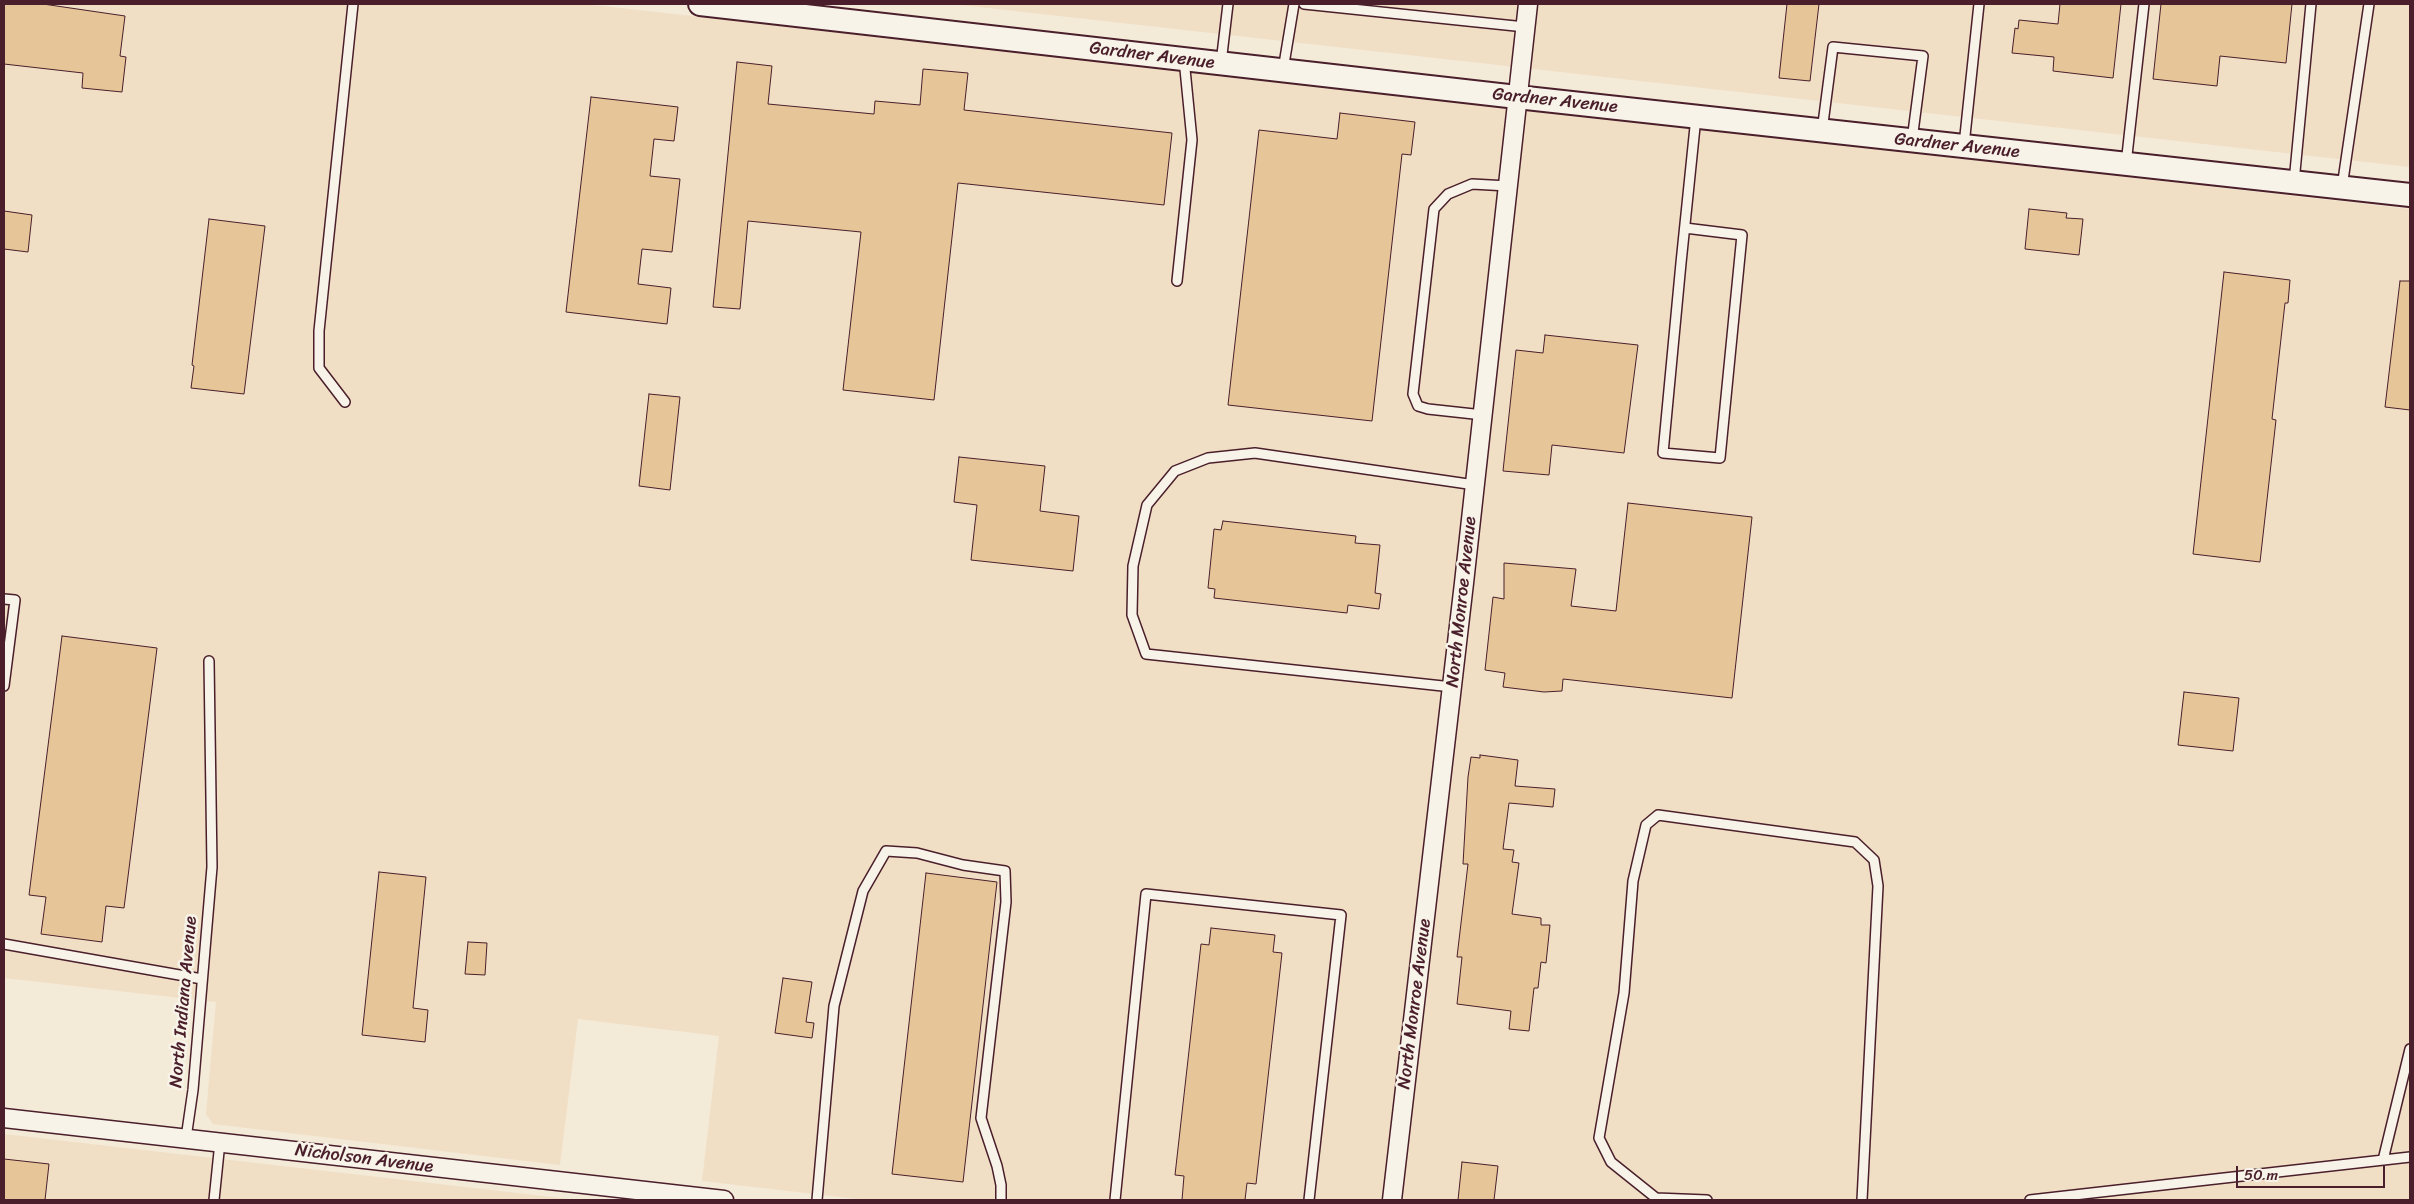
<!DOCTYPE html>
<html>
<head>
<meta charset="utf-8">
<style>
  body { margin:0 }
  #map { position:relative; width:2414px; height:1204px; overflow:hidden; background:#f4ead8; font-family:Sriracha,sans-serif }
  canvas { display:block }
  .frame { position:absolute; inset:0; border:5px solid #4a1f2b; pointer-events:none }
  .scale { position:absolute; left:2236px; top:1166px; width:149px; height:22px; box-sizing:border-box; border:2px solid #4a1f2b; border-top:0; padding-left:6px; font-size:15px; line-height:18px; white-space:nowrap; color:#4a1f2b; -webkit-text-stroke:4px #f7f3e8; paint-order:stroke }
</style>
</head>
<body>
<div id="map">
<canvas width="2414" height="1204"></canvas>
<div class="frame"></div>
<div class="scale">50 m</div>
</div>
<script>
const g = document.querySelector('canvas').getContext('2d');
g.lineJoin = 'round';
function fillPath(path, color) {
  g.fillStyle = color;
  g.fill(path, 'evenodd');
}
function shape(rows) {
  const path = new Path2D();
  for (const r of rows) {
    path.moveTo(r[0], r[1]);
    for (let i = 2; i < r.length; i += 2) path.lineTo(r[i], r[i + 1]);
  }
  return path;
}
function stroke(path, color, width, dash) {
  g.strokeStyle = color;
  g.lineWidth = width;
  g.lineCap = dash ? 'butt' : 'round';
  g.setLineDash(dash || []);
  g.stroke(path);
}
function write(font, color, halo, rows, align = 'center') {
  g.font = font + ' Sriracha,sans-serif';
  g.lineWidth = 5;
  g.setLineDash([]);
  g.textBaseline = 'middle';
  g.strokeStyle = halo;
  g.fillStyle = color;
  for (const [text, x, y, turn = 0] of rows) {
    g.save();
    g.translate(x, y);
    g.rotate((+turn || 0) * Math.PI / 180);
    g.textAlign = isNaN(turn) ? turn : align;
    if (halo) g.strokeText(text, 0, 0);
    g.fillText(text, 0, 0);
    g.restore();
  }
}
fillPath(shape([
  [4,4,585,4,2410,209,2410,1200,866,1200,702,1181,719,1036,578,1019,560,1165,213,1124,206,1114,216,1002,4,978],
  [952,4,2410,4,2410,167],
  [4,1134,578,1200,4,1200]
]), '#f0dfc5');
const building = shape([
  [4,4,43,4,125,16,120,56,126,57,122,92,82,88,83,73,4,64,4,4],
  [1787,4,1819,4,1810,81,1779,78,1787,4],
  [2060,4,2121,4,2113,78,2053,71,2054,57,2012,53,2015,28,2018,29,2019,20,2058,24,2060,4],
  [2161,4,2292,4,2286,63,2220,56,2217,86,2153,79,2161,4],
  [737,62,772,66,768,104,874,114,875,101,920,105,923,69,968,73,964,110,1172,133,1164,205,958,183,934,400,843,390,861,232,748,221,740,309,713,307,737,62],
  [591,97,678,107,674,141,654,139,650,176,680,179,672,252,642,249,638,284,671,288,667,324,566,312,591,97],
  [1340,113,1415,122,1411,155,1402,154,1372,421,1228,405,1259,130,1337,139,1340,113],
  [2029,209,2067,213,2066,218,2083,219,2079,255,2025,249,2029,209],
  [4,211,32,215,28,252,4,249,4,211],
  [209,219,265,226,244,394,191,388,194,366,192,365,209,219],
  [2224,272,2290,280,2288,303,2285,303,2272,419,2276,420,2260,562,2193,554,2224,272],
  [2400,281,2410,281,2410,410,2385,407,2400,281],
  [1545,335,1638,345,1624,453,1552,445,1549,475,1503,471,1516,350,1543,353,1545,335],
  [649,394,680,397,670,490,639,486,649,394],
  [959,457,1045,466,1040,511,1079,516,1073,571,971,560,977,505,954,502,959,457],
  [1628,503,1752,517,1732,698,1563,679,1562,691,1544,692,1503,687,1505,673,1485,670,1493,597,1504,599,1504,563,1576,569,1571,606,1616,611,1628,503],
  [1223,521,1356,536,1355,543,1380,545,1375,593,1381,594,1379,609,1348,605,1347,613,1214,598,1215,589,1208,588,1214,529,1221,530,1223,521],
  [62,636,157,648,124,908,106,906,102,942,41,934,46,897,29,895,62,636],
  [2184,692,2239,698,2233,751,2178,745,2184,692],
  [1480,755,1518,760,1515,786,1555,789,1553,807,1509,803,1503,849,1514,850,1512,862,1519,863,1512,914,1541,918,1541,925,1550,925,1546,963,1541,962,1538,988,1534,988,1529,1031,1509,1029,1511,1011,1457,1004,1462,957,1457,957,1468,864,1463,864,1468,777,1471,757,1480,758,1480,755],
  [379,872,426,877,413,1008,428,1010,425,1042,362,1035,379,872],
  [926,873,997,882,963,1182,892,1174,926,873],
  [1211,928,1275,935,1273,952,1282,953,1256,1184,1247,1183,1245,1200,1182,1200,1184,1176,1175,1175,1201,944,1209,945,1211,928],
  [468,942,487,943,485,975,465,974,468,942],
  [783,978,812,982,806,1022,814,1023,812,1038,775,1033,783,978],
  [4,1159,49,1164,45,1200,4,1200,4,1159],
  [1462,1162,1498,1166,1494,1200,1458,1200,1462,1162]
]);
fillPath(building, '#e6c598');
stroke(building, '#4a1f2b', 1);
const service = shape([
  [1304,4,1525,27],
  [1221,63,1228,4],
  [1283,70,1294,4],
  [1822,131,1833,47,1923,56,1912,140],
  [1964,145,1979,4],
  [2126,164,2144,4],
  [2294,182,2311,4],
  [2342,187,2369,4],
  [1685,228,1742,235,1720,458,1663,453,1681,263,1696,117],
  [1177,281,1192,140,1184,59],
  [345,402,319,368,319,331,353,4],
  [1483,415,1428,409,1418,406,1413,394,1434,209,1448,194,1472,184,1508,186],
  [4,599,15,600,4,686],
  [1452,687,1146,654,1132,615,1133,566,1147,505,1175,471,1208,458,1255,453,1475,485],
  [4,944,202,979],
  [186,1138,193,1090,212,867,209,661],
  [2383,1160,2410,1049],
  [214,1200,220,1142],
  [817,1200,834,1006,863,891,886,851,917,853,963,865,1005,871,1006,902,981,1118,997,1166,1001,1185,1001,1200],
  [1115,1200,1146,894,1341,915,1309,1200],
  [1707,1200,1656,1198,1611,1162,1599,1138,1624,993,1633,881,1646,825,1658,815,1855,842,1874,860,1878,886,1862,1200],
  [2030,1200,2410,1157]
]);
const minor = shape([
  [4,1118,724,1200],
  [1392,1200,1464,583,1528,4]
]);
const tertiary = shape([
  [700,4,1517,97,2410,195]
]);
stroke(service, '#4a1f2b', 12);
stroke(minor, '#4a1f2b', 21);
stroke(tertiary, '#4a1f2b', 26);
stroke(service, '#f7f3e8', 9);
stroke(minor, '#f7f3e8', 18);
stroke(tertiary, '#f7f3e8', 22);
write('18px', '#4a1f2b', '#f7f3e8', [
  ["Gardner Avenue",1152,56,7],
  ["Gardner Avenue",1555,101,6],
  ["Gardner Avenue",1957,146,6],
  ["North Monroe Avenue",1462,602,-84],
  ["North Indiana Avenue",184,1002,-85],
  ["North Monroe Avenue",1415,1004,-83],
  ["Nicholson Avenue",364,1159,7]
]);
</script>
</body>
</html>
